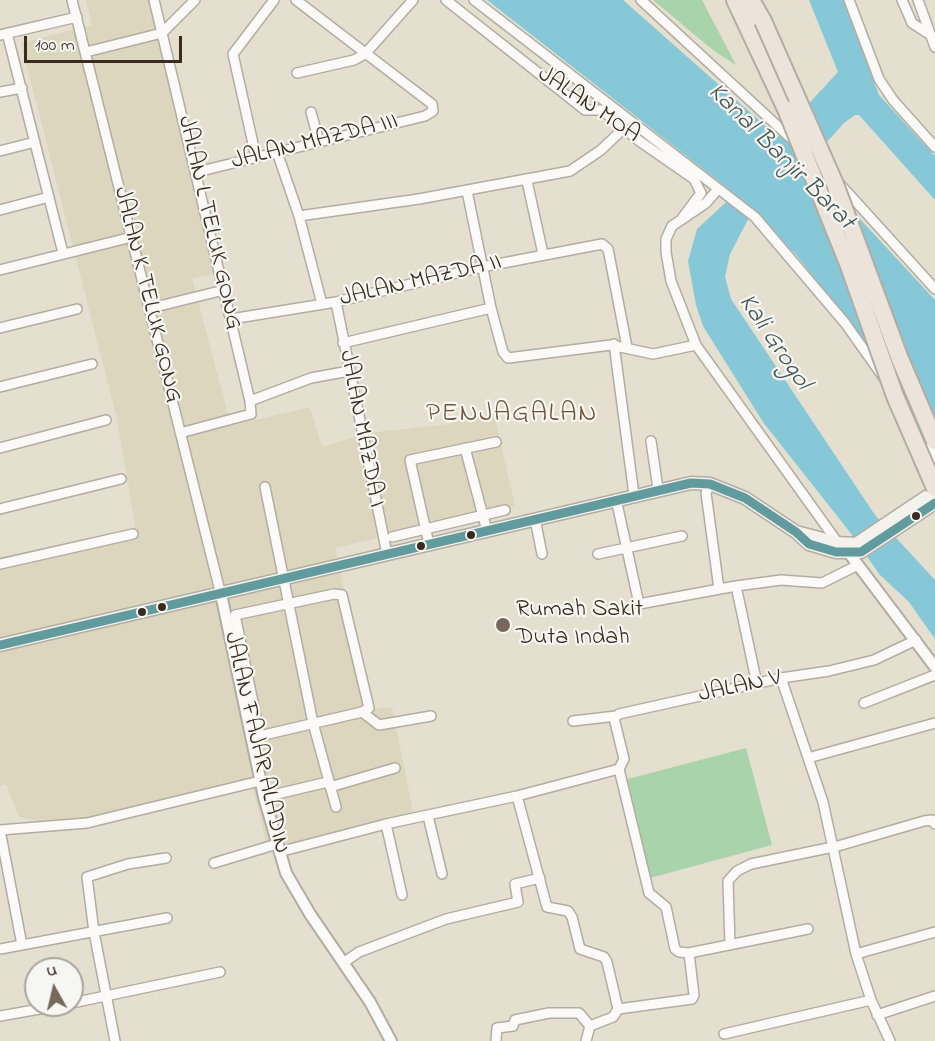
<!DOCTYPE html>
<html>
<head>
<meta charset="utf-8">
<style>
  body { margin:0 }
  #map { position:relative; width:935px; height:1041px; overflow:hidden; background:#e4dfcf; font-family:"Indie Flower",sans-serif }
  canvas { display:block }
  .north { position:absolute; left:24px; top:957px; width:60px; height:60px; box-sizing:border-box; background:#f6f6f2; border:2px solid #aba49d; border-radius:50%; rotate:352deg; font-size:16px; font-weight:700; line-height:24px; text-align:center; color:#3b2a1e }
  .north::after { content:''; display:block; margin:auto; width:21px; height:27px; background:#76695c; clip-path:polygon(50% 0,100% 100%,50% 72%,0 100%) }
  .scale { position:absolute; left:24px; top:36px; width:158px; height:27px; box-sizing:border-box; border:3px solid #3b2a1e; border-top:0; padding-left:8px; font-size:18px; line-height:21px; white-space:nowrap; color:#3b2a1e; -webkit-text-stroke:4px #f6f6f2; paint-order:stroke }
</style>
</head>
<body>
<div id="map">
<canvas width="935" height="1041"></canvas>
<div class="north">U</div>
<div class="scale">100 m</div>
</div>
<script>
const g = document.querySelector('canvas').getContext('2d');
g.lineJoin = 'round';
function fillPath(path, color) {
  g.fillStyle = color;
  g.fill(path, 'evenodd');
}
function shape(rows) {
  const path = new Path2D();
  for (const r of rows) {
    path.moveTo(r[0], r[1]);
    for (let i = 2; i < r.length; i += 2) path.lineTo(r[i], r[i + 1]);
  }
  return path;
}
function stroke(path, color, width, dash) {
  g.strokeStyle = color;
  g.lineWidth = width;
  g.lineCap = dash ? 'butt' : 'round';
  g.setLineDash(dash || []);
  g.stroke(path);
}
function write(font, color, halo, rows, align = 'center') {
  g.font = font + ' "Indie Flower",sans-serif';
  g.lineWidth = 4.5;
  g.setLineDash([]);
  g.textBaseline = 'middle';
  g.strokeStyle = halo;
  g.fillStyle = color;
  for (const [text, x, y, turn = 0] of rows) {
    g.save();
    g.translate(x, y);
    g.rotate((+turn || 0) * Math.PI / 180);
    g.textAlign = isNaN(turn) ? turn : align;
    if (halo) g.strokeText(text, 0, 0);
    g.fillText(text, 0, 0);
    g.restore();
  }
}
fillPath(shape([
  [86,0,148,0,215,274,192,278,231,426,310,407,322,447,368,433,449,424,494,413,515,506,335,548,370,709,392,707,413,812,268,849,251,780,84,823,53,824,19,817,6,784,0,786,0,563,136,530,116,415,21,43,92,25]
]), '#dbd6bd');
fillPath(shape([
  [653,0,702,0,736,65,714,51],
  [746,748,772,845,650,878,624,780]
]), '#a9d4ab');
fillPath(shape([
  [487,0,623,0,778,137,838,72,809,0,843,0,879,95,935,156,935,200,859,115,855,115,844,123,808,163,935,300,935,430,797,256,753,210,730,254,725,277,731,299,875,515,935,580,935,639,909,602,880,575,849,531,763,422,703,326,696,305,688,261,697,229,735,194]
]), '#86c7d8');
const minor = shape([
  [72,0,220,591],
  [154,0,250,401,251,414,180,433],
  [446,0,585,110,602,110,638,140,694,179,701,193,683,217],
  [474,0,755,217,845,323,884,378],
  [641,0,796,143],
  [849,0,879,79,893,100,935,147],
  [902,0,912,23,929,34],
  [918,0,935,47],
  [7,33,63,253],
  [0,35,77,17],
  [86,52,162,33,195,0],
  [297,73,354,60,365,54,413,0],
  [0,92,22,88],
  [311,112,319,142],
  [0,151,35,142],
  [277,152,299,216,322,304],
  [256,157,233,54,274,0],
  [197,172,425,116,433,111,432,104,296,0],
  [527,181,543,254],
  [839,183,935,289],
  [718,189,706,203,672,226,666,239,666,252,671,281,696,345,838,543],
  [467,191,491,308,503,352,508,358,611,345,653,354,696,345],
  [0,210,49,197],
  [299,216,419,199,570,171,601,150,624,128],
  [0,270,132,237],
  [336,302,387,554],
  [151,308,224,290],
  [231,319,336,302,482,267,602,244,608,249,627,347],
  [0,328,77,309],
  [343,343,491,308],
  [614,344,634,495],
  [0,387,92,364],
  [250,401,311,378,349,371],
  [905,409,917,419,935,459],
  [651,441,658,489],
  [0,448,106,420],
  [465,448,487,531],
  [710,484,706,493,719,589],
  [265,487,313,723,336,807],
  [616,499,639,604,736,586,781,580,822,583,858,565],
  [0,509,121,479],
  [535,519,542,554],
  [392,537,505,510],
  [429,544,410,460,496,442],
  [598,554,682,536],
  [0,564,133,534],
  [736,586,757,684],
  [781,678,823,802,856,954,871,1000,890,1041],
  [864,703,935,675],
  [362,712,379,725,431,716],
  [573,721,616,716],
  [251,738,362,712,369,708,342,595,334,594,235,615,260,736],
  [808,758,935,723],
  [619,769,624,759,614,718,619,714,781,678,829,671,874,660,916,640],
  [619,769,649,893,666,907,675,949,679,952,689,953,808,929],
  [330,787,395,768],
  [517,796,547,907,568,911,572,917,580,949,604,957,607,962,618,1009,613,1017,590,1026,586,1041],
  [264,797,328,782],
  [428,816,442,874],
  [386,824,402,895],
  [0,830,87,823,260,781],
  [0,830,22,945],
  [279,852,386,824,517,796,619,769],
  [214,863,277,844],
  [730,945,728,881,737,871,751,864,838,846,924,821,932,820,935,824],
  [0,949,167,918],
  [856,954,935,932],
  [343,963,359,952,446,919,518,902,515,884,540,878],
  [72,1003,220,972],
  [618,1009,692,999,694,995,689,953],
  [877,1015,935,996],
  [0,1016,62,1005],
  [724,1034,871,1000],
  [115,1041,94,932,87,877,128,864,166,858],
  [496,1041,497,1028,513,1026,515,1020,549,1013,579,1013,590,1026]
]);
const tertiary = shape([
  [849,553,935,667],
  [221,594,264,797,286,873,310,914,370,1002,391,1041]
]);
const secondary = shape([
  [796,532,838,543,856,544,935,491],
  [0,645,691,483,710,484,745,498,796,532,809,544,836,552,861,552,935,503]
]);
const motorway = shape([
  [735,0,786,109],
  [751,0,763,21]
]);
stroke(minor, '#b2ada2', 12);
stroke(tertiary, '#b2ada2', 14);
stroke(secondary, '#b2ada2', 15);
stroke(motorway, '#b2ada2', 20);
stroke(minor, '#fbfaf8', 9);
stroke(tertiary, '#fbfaf8', 10);
stroke(secondary, '#f4f2ed', 12);
stroke(motorway, '#ece4db', 16);
const motorwayBridge = shape([
  [763,21,835,184,900,359,935,441],
  [786,109,849,266,895,396,935,488]
]);
stroke(motorwayBridge, '#b2ada2', 20, []);
stroke(motorwayBridge, '#ece4db', 16);
stroke(shape([
  [0,645,691,483,710,484,745,498,796,532,809,544,836,552,861,552,935,503]
]), '#629b9e', 9);
for (const [x, y, r, color] of [
  [916,516,5,"#3b2a1e"],
  [471,535,5,"#3b2a1e"],
  [421,546,5,"#3b2a1e"],
  [162,607,5,"#3b2a1e"],
  [142,612,5,"#3b2a1e"],
  [503,625,8,"#76695c"]
]) {
  const dot = new Path2D();
  dot.arc(x, y, r, 0, 2 * Math.PI);
  g.fillStyle = color;
  g.fill(dot);
  stroke(dot, '#f6f6f2', 2);
}
write('24px', '#3b2a1e', '#f6f6f2', [
  ["JALAN MOA",588,106,34],
  ["JALAN MAZDA III",315,143,-14],
  ["JALAN L TELUK GONG",208,223,77],
  ["JALAN MAZDA II",421,282,-13],
  ["JALAN K TELUK GONG",146,295,76],
  ["JALAN MAZDA I",360,429,79],
  ["JALAN V",740,688,-12],
  ["JALAN FAJAR ALADIN",255,743,77]
]);
write('24px', '#3b2a1e', '#f6f6f2', [
  ["Rumah Sakit",516,611],
  ["Duta Indah",516,639]
], 'left');
write('italic 26px', '#465657', '#f6f6f2', [
  ["Kanal Banjir Barat",780,158,45],
  ["Kali Grogol",773,343,56]
]);
g.letterSpacing = '1.5px';
write('27px', '#725335', '#f6f6f2', [
  ["PENJAGALAN",512,416]
]);
g.letterSpacing = '0px';
</script>
</body>
</html>
